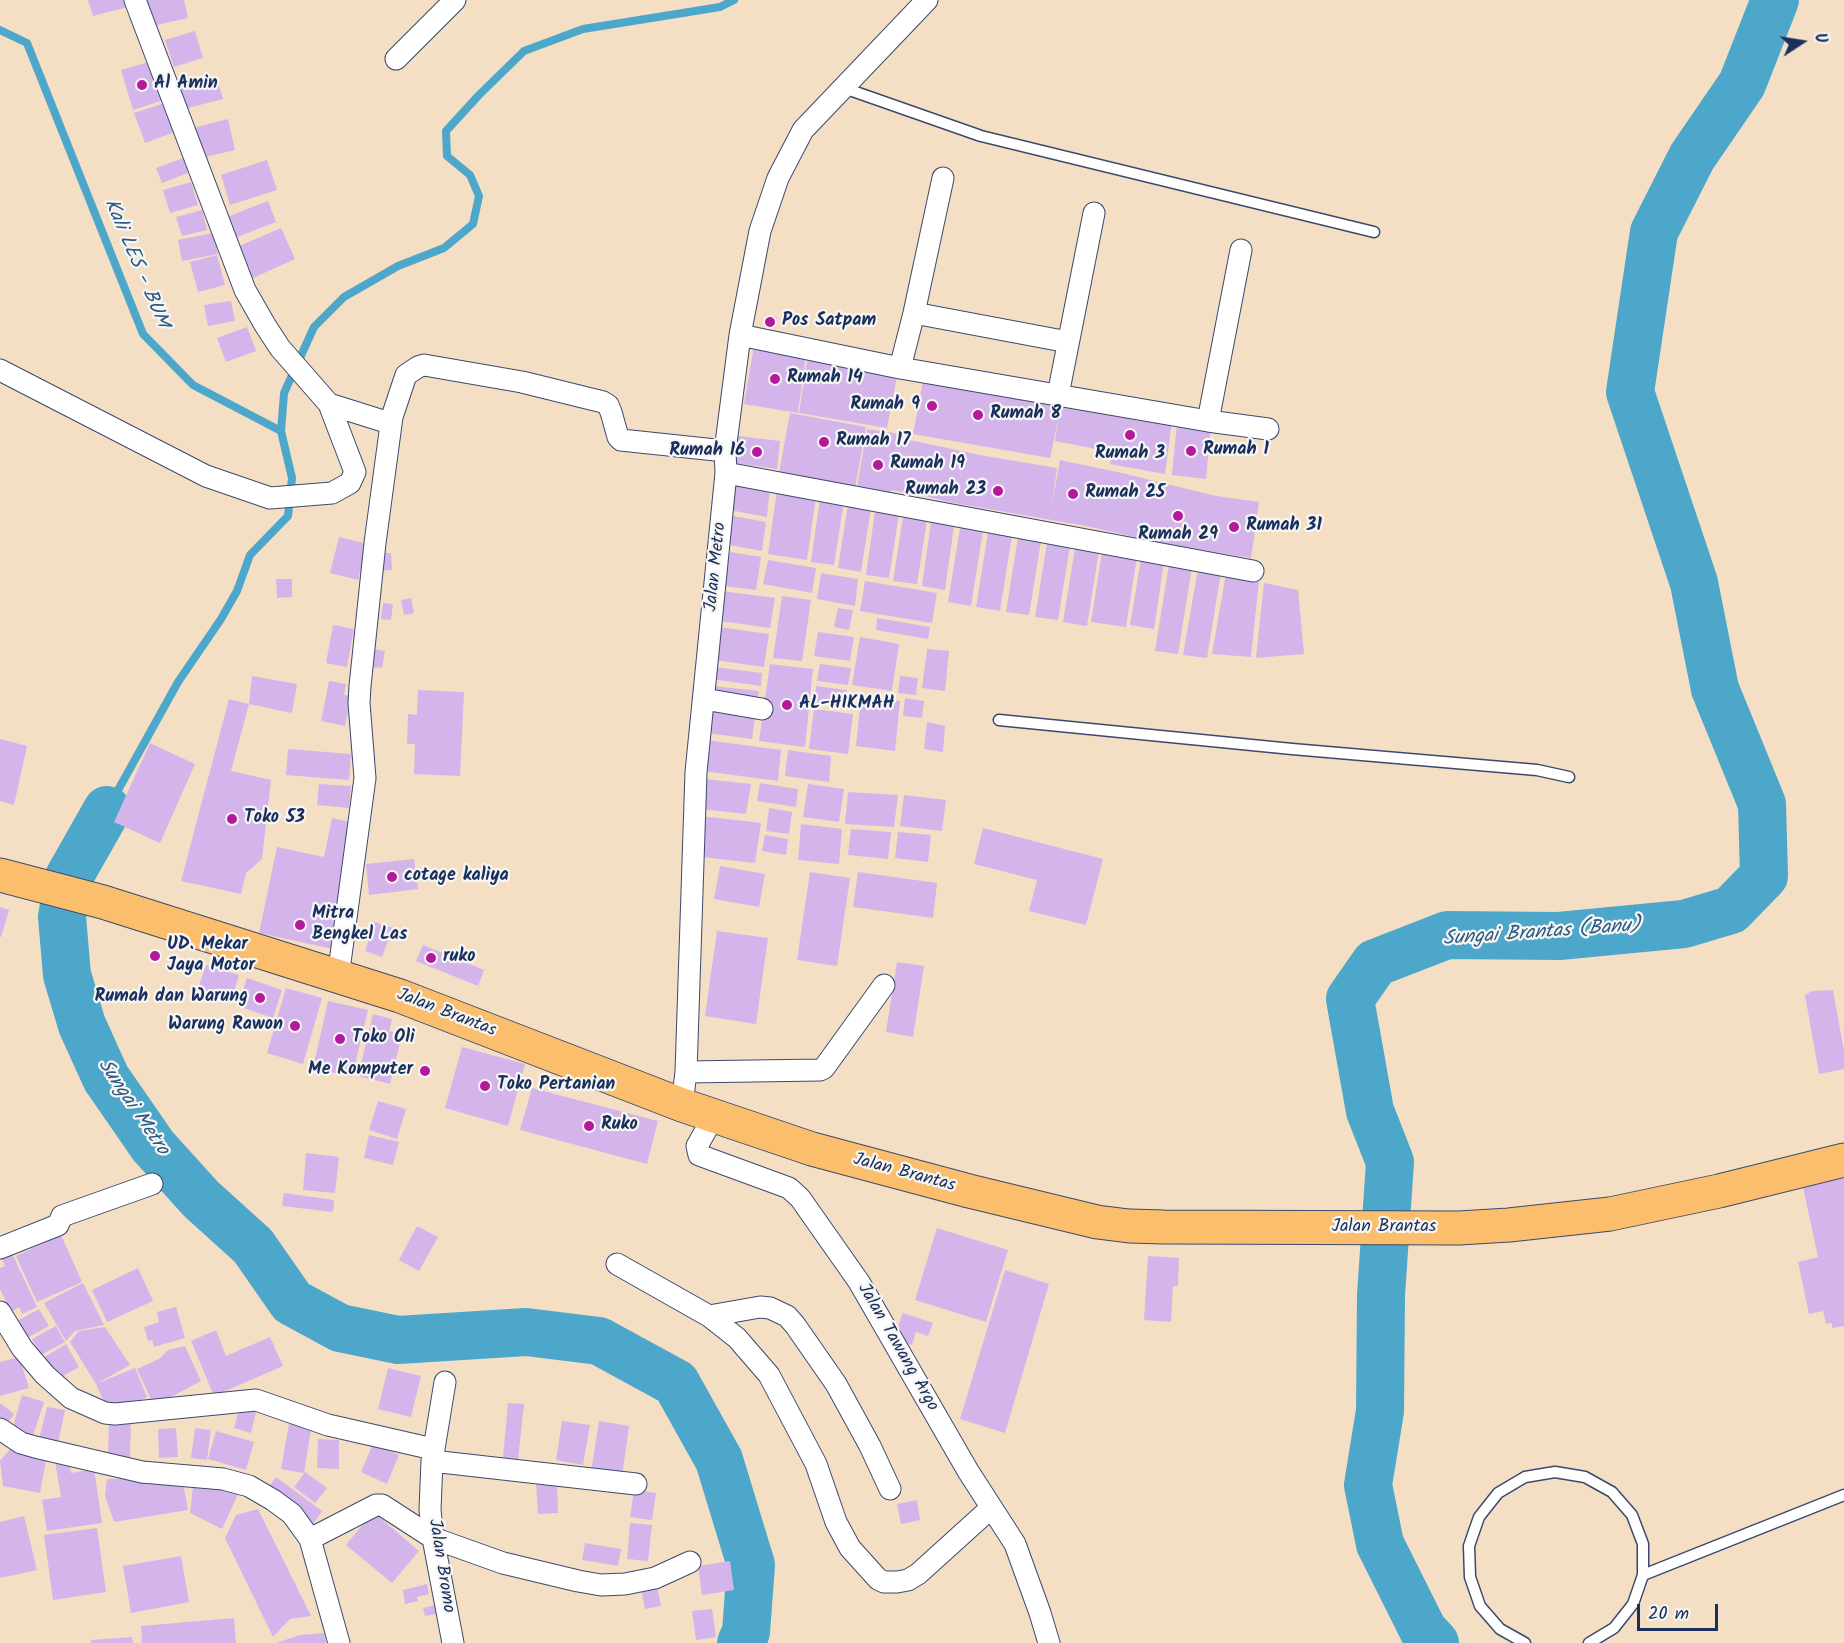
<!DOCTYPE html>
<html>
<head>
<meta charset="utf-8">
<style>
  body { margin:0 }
  #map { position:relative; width:1844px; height:1643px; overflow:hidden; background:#f4dfc4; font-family:Kalam,sans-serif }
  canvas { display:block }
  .north { position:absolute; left:1772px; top:12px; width:60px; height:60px; -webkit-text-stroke:4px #f6f6f2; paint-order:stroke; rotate:78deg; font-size:16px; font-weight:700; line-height:24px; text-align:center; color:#1b2f5e }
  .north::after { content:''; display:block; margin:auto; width:21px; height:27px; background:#1b2f5e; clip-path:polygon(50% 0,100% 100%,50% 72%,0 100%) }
  .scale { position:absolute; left:1637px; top:1604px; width:81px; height:27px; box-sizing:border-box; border:3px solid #1b2f5e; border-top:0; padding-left:8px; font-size:18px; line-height:21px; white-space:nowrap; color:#1b2f5e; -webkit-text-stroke:4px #f6f6f2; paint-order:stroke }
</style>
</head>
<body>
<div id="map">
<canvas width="1844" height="1643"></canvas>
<div class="north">U</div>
<div class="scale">20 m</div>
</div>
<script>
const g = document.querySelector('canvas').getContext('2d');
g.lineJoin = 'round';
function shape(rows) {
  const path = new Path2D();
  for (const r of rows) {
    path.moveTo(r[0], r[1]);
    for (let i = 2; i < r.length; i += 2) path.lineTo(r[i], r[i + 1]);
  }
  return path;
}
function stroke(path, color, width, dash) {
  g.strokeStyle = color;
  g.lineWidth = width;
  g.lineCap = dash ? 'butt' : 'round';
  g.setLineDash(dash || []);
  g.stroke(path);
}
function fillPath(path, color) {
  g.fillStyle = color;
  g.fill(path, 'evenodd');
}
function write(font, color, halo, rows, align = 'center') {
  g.font = font + ' Kalam,sans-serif';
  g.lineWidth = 4.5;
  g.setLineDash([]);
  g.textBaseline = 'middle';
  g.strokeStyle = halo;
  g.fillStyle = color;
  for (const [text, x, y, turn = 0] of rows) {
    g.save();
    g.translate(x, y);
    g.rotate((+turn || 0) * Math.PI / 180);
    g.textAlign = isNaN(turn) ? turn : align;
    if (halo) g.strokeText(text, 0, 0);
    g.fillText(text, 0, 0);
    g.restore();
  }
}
stroke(shape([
  [0,30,27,43,143,334,193,385,281,431],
  [107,810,178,682,221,619,237,591,250,555,288,516,292,478,281,431,284,393,314,327,344,297,398,266,444,248,473,224,479,196,470,175,447,156,446,131,479,95,524,51,583,29,720,7,734,0]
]), '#4da7cb', 8);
stroke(shape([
  [107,810,69,877,62,917,67,975,82,1025,106,1078,153,1146,201,1199,253,1246,292,1302,340,1328,398,1340,526,1332,599,1341,676,1383,719,1460,751,1565,746,1632,741,1643],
  [1435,1643,1423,1630,1380,1544,1368,1485,1380,1411,1381,1295,1390,1162,1370,1111,1350,999,1375,963,1447,935,1559,936,1684,924,1731,910,1764,876,1762,804,1715,689,1694,583,1630,392,1654,232,1692,157,1742,84,1775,0]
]), '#4da7cb', 48);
fillPath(shape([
  [88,0,126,0,128,7,93,16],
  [146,0,184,0,188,18,152,26],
  [195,31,203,58,174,67,165,40],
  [152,61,164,100,133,110,121,70],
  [216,76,223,99,184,109,178,86],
  [165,103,175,132,145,143,134,113],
  [228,119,235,150,197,159,189,129],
  [183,158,188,173,162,183,156,168],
  [267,160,277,190,230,205,221,175],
  [191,182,198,205,170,213,163,190],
  [268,201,276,222,235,238,227,217],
  [202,210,207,230,182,236,176,217],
  [281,228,295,259,251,279,237,247],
  [213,233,218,254,182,261,178,240],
  [217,255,225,285,198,292,190,262],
  [231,301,235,321,208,326,204,305],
  [766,315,777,317,775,328,764,327],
  [247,327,256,351,226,362,217,338],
  [754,346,806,355,798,413,744,404],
  [808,355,898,371,887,428,799,413],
  [924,375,1172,421,1165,474,1110,464,1112,452,1055,441,1059,416,1050,458,913,434],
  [790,413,866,427,855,488,779,473],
  [1177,423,1211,426,1206,479,1172,475],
  [867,429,900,434,900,438,985,456,1057,468,1052,505,1060,460,1122,473,1216,496,1259,502,1251,558,1161,543,1086,526,948,502,921,495,891,490,890,494,857,488],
  [738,436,780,441,777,469,734,463],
  [733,482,770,488,767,517,729,510],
  [777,490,816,496,807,560,768,554],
  [820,498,844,501,834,565,811,562],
  [848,504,871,508,861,572,838,568],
  [875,511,899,514,889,578,866,575],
  [728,515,766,522,762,551,724,544],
  [903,517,927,520,917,584,893,581],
  [931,522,954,526,945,590,922,586],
  [960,528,983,531,971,606,948,602],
  [988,533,1012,536,1000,611,976,607],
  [339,537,367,544,358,580,330,573],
  [1018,537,1041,541,1029,615,1006,612],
  [1047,543,1070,546,1058,620,1035,617],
  [1075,548,1099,551,1087,626,1063,622],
  [730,552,761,557,756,590,724,586],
  [1102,552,1137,557,1126,627,1091,622],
  [379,553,391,553,392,570,380,571],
  [1141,559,1164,562,1154,629,1130,625],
  [768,560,816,568,812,593,763,584],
  [1169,564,1192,567,1178,654,1155,651],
  [1198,569,1221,572,1207,658,1183,655],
  [821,573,858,579,855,606,817,599],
  [1226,573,1259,581,1251,657,1212,654],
  [276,579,292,579,292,597,277,598],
  [865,581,937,593,932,623,860,611],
  [1264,583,1298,590,1304,654,1256,658],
  [722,591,775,598,770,628,720,621],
  [782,596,811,600,802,661,773,658],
  [411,598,414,613,404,615,401,600],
  [383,603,393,604,391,620,381,619],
  [838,608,853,610,849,630,834,627],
  [877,618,930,627,928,639,876,630],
  [333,625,354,629,347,667,326,663],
  [719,627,769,634,764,667,714,660],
  [818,632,854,637,850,661,814,656],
  [860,637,899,644,892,691,852,685],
  [372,649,385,651,382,668,370,667],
  [927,649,949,651,945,691,922,688],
  [770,664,813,669,805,747,759,741],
  [820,664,851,668,848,685,817,681],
  [714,667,762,673,761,686,712,679],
  [252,676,297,684,292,713,249,704],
  [900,676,918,678,916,695,898,693],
  [329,681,346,684,344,695,351,696,345,726,321,721],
  [713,686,759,691,757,704,711,698],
  [816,686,847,690,845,707,814,703],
  [418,690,464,692,460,776,414,774,415,744,407,744,408,714,417,715],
  [861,696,900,701,895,751,856,746],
  [905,698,924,701,922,718,903,716],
  [229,699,249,704,231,771,271,780,262,859,246,873,241,894,181,881],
  [712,703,756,710,752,739,707,733],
  [814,709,853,714,848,754,809,749],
  [927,722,945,726,943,752,924,749],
  [0,739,27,746,14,805,0,801],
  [706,740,781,750,778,781,703,771],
  [150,743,195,764,160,843,114,822],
  [288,749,351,754,349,780,286,775],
  [788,750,831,756,829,782,785,776],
  [704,779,751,784,746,814,700,809],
  [760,783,798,789,796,807,757,801],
  [319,784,351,786,349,808,317,805],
  [808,784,844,789,839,822,803,817],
  [848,792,898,795,894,827,845,824],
  [904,795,946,800,942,831,900,826],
  [769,808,792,812,789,834,766,831],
  [700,816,761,823,755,863,694,856],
  [332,818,359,824,333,949,259,933,277,847,324,857],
  [801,824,842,829,839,864,798,860],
  [983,828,1103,859,1086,925,1029,911,1037,880,974,864],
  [851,829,891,832,888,859,848,855],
  [898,832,931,835,928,862,895,858],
  [765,835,788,839,786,855,762,851],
  [414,859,418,889,369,895,366,864],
  [720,866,765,874,759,907,714,899],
  [810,872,850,878,837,966,797,960],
  [858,872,937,883,933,918,853,907],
  [0,907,9,910,1,937,0,937],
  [375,922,393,928,382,957,365,951],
  [717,931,768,938,756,1024,705,1016],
  [423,945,484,970,478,986,416,961],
  [897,962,924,966,913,1037,886,1032],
  [206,965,239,975,231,1002,197,991],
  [247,978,282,990,273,1018,238,1006],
  [286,988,322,998,303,1064,267,1053],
  [1833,990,1844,1051,1844,1069,1819,1074,1805,995,1812,991],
  [328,1001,368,1010,352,1077,313,1068],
  [373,1014,392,1019,389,1031,402,1034,390,1084,358,1076],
  [462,1047,525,1064,508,1126,445,1108],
  [532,1088,658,1121,647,1164,520,1130],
  [378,1101,406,1109,397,1139,369,1130],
  [369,1135,399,1142,393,1165,364,1158],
  [306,1153,339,1157,335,1193,303,1190],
  [1844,1169,1844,1326,1832,1328,1832,1323,1826,1324,1823,1311,1809,1314,1798,1262,1818,1257,1801,1178],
  [284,1193,334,1200,333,1212,282,1206],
  [417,1226,438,1237,419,1271,399,1260],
  [937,1228,1008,1250,986,1322,915,1300],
  [61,1235,82,1282,37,1302,16,1256],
  [10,1249,37,1307,22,1314,19,1307,11,1312,0,1289,0,1268,5,1266,0,1254],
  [1148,1256,1179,1258,1178,1286,1173,1286,1171,1322,1144,1320],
  [138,1268,153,1301,107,1322,92,1290],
  [1005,1270,1049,1284,1005,1433,960,1419],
  [83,1283,104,1325,75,1331,66,1341,44,1303],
  [176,1307,185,1338,154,1347,152,1340,148,1341,144,1327,159,1322,157,1312],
  [39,1309,49,1326,20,1342,10,1325],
  [903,1313,933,1323,928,1336,916,1332,912,1345,894,1338],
  [56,1326,65,1342,41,1355,32,1339],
  [105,1327,130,1365,96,1384,70,1342,79,1331],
  [216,1330,226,1356,270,1337,283,1366,214,1396,191,1341],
  [66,1344,79,1367,54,1381,38,1361],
  [185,1346,201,1381,154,1406,137,1369,159,1359,168,1350],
  [19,1357,29,1388,0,1396,0,1362],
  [135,1368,147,1397,109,1413,96,1384],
  [388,1368,421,1376,411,1417,378,1409],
  [22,1395,44,1402,33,1436,12,1430],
  [0,1403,14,1414,3,1430,0,1428],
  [241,1403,257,1408,251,1433,234,1428],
  [508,1403,524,1404,518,1459,503,1458],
  [47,1407,65,1410,58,1443,39,1439],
  [109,1418,131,1419,130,1458,108,1457],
  [290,1418,312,1423,304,1473,281,1469],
  [562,1421,590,1425,583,1465,556,1460],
  [599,1421,629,1426,622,1477,591,1472],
  [176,1428,178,1457,159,1458,158,1429],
  [195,1428,211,1430,207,1460,191,1458],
  [216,1431,254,1442,246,1470,208,1459],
  [318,1439,339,1440,339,1469,317,1468],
  [373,1444,399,1455,387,1484,361,1472],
  [10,1449,47,1456,40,1493,3,1486,0,1461],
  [69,1459,71,1473,94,1469,102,1523,47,1531,42,1500,61,1497,55,1461],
  [305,1472,327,1488,315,1503,294,1487],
  [182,1477,188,1510,114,1522,105,1496,107,1479],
  [276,1477,322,1511,311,1527,265,1492],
  [203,1480,239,1492,222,1529,190,1513,193,1486],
  [557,1481,558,1513,538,1514,536,1482],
  [634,1490,656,1493,652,1520,630,1517],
  [917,1500,920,1520,901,1524,897,1504],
  [258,1509,311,1616,290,1619,273,1637,225,1538,236,1515],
  [373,1512,419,1551,392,1583,346,1545],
  [24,1516,37,1570,0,1578,0,1522],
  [630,1523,652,1525,648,1561,627,1559],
  [97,1528,106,1592,53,1600,44,1535],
  [585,1543,621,1549,618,1566,582,1560],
  [181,1556,189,1602,131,1613,123,1566],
  [730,1561,734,1590,702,1595,698,1566],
  [656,1581,661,1606,645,1609,640,1584],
  [427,1584,429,1594,417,1597,418,1601,405,1604,403,1590],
  [435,1605,437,1614,425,1616,423,1608],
  [712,1609,716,1637,696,1640,692,1611],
  [234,1618,236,1643,142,1643,141,1626],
  [324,1633,326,1643,276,1643,300,1635],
  [132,1637,133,1643,91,1643,91,1640]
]), '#d3b5ec');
const lane = shape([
  [844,88,981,136,1374,232],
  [999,720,1292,749,1537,770,1569,777],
  [1643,1575,1844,1495],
  [1525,1643,1500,1629,1480,1606,1470,1577,1469,1546,1479,1517,1498,1493,1525,1477,1555,1472,1585,1477,1612,1492,1632,1515,1643,1544,1643,1575,1633,1604,1614,1628,1589,1643]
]);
const street = shape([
  [396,59,455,0],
  [914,313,1068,342],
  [740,335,900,368,1208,421,1268,429],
  [900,368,914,313,943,178],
  [0,370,206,476,270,498,332,493,350,483,355,472,329,404,280,348,265,325,245,290,135,0],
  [1058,395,1094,213],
  [329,404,383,421,388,420,392,417,406,375,418,367,424,365,522,382,603,402,608,405,611,412,618,437,621,440,725,451],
  [1208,421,1241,250],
  [726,473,1253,571],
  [704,699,762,709],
  [338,977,365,778,359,703,360,686,375,543,392,417],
  [686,1072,820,1070,824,1068,884,985],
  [682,1105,686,1072,696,772,726,473,725,451,740,335,760,231,778,178,803,130,927,0],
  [714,1116,697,1146,699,1155,789,1188,800,1198,859,1282,968,1471,1015,1544,1040,1613,1049,1643],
  [0,1248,58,1225,62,1216,152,1184],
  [617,1264,709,1316,737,1338,769,1375,816,1464,836,1522,850,1548,878,1579,884,1582,897,1582,908,1580,918,1574,991,1508],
  [0,1312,22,1348,45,1375,71,1398,105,1413,115,1414,256,1400,328,1425,433,1449],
  [709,1316,760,1307,770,1308,787,1316,795,1325,836,1384,870,1446,890,1489],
  [445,1382,432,1461,430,1510,433,1538,453,1643],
  [0,1429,21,1443,35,1447,142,1472,223,1479,249,1486,273,1500,292,1514,310,1539,339,1643],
  [432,1461,636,1484],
  [310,1539,376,1505,382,1505,433,1538,503,1563,578,1581,601,1585,625,1584,655,1578,690,1562]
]);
const primary = shape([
  [0,875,103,902,400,996,682,1105,812,1149,969,1191,1097,1222,1129,1226,1164,1227,1459,1228,1509,1225,1610,1214,1719,1191,1844,1160]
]);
stroke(lane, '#3c496d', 13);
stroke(street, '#3c496d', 23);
stroke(primary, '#3c496d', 35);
stroke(lane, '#fff', 10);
stroke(street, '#fff', 21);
stroke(primary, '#fabe6d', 33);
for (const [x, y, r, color] of [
  [142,85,6,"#b5179e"],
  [770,322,6,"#b5179e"],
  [775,379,6,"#b5179e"],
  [932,406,6,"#b5179e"],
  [978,415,6,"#b5179e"],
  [1130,435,6,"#b5179e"],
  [824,442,6,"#b5179e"],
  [1191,451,6,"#b5179e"],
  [757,452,6,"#b5179e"],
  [878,465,6,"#b5179e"],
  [998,491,6,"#b5179e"],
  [1073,494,6,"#b5179e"],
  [1178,516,6,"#b5179e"],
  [1234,527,6,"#b5179e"],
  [787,705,6,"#b5179e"],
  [232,819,6,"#b5179e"],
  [392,877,6,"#b5179e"],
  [300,925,6,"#b5179e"],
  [155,956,6,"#b5179e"],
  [431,958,6,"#b5179e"],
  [260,998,6,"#b5179e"],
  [295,1026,6,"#b5179e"],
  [340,1039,6,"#b5179e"],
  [425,1071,6,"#b5179e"],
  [485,1086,6,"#b5179e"],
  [589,1126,6,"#b5179e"]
]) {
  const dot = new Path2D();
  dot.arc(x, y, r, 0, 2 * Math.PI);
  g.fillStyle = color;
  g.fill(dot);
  stroke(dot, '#f6f6f2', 2);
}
write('bold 18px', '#1b2f5e', '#f6f6f2', [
  ["Al Amin",154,85],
  ["Pos Satpam",782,322],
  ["Rumah 14",787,379],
  ["Rumah 9",920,406,"right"],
  ["Rumah 8",990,415],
  ["Rumah 17",836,442],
  ["Rumah 1",1203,451],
  ["Rumah 16",745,452,"right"],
  ["Rumah 3",1130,455,"center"],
  ["Rumah 19",890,465],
  ["Rumah 23",986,491,"right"],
  ["Rumah 25",1085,494],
  ["Rumah 31",1246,527],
  ["Rumah 29",1178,536,"center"],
  ["AL-HIKMAH",799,705],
  ["Toko 53",244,819],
  ["cotage kaliya",404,877],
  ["Mitra",312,915],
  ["Bengkel Las",312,936],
  ["UD. Mekar",167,946],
  ["Jaya Motor",167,967],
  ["ruko",443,958],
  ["Rumah dan Warung",248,998,"right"],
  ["Warung Rawon",283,1026,"right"],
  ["Toko Oli",352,1039],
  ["Me Komputer",413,1071,"right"],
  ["Toko Pertanian",497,1086],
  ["Ruko",601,1126]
], 'left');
write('18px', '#1b2f5e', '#f6f6f2', [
  ["Jalan Metro",717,567,-84],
  ["Jalan Brantas",446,1014,21],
  ["Jalan Brantas",904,1174,15],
  ["Jalan Brantas",1384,1228],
  ["Jalan Tawang Argo",897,1348,60],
  ["Jalan Bromo",440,1566,81]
]);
write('italic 20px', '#2c5984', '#f6f6f2', [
  ["Kali LES - BUM",135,264,67],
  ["Sungai Brantas (Banu)",1542,934,-4],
  ["Sungai Metro",132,1108,56]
]);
</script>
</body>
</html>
